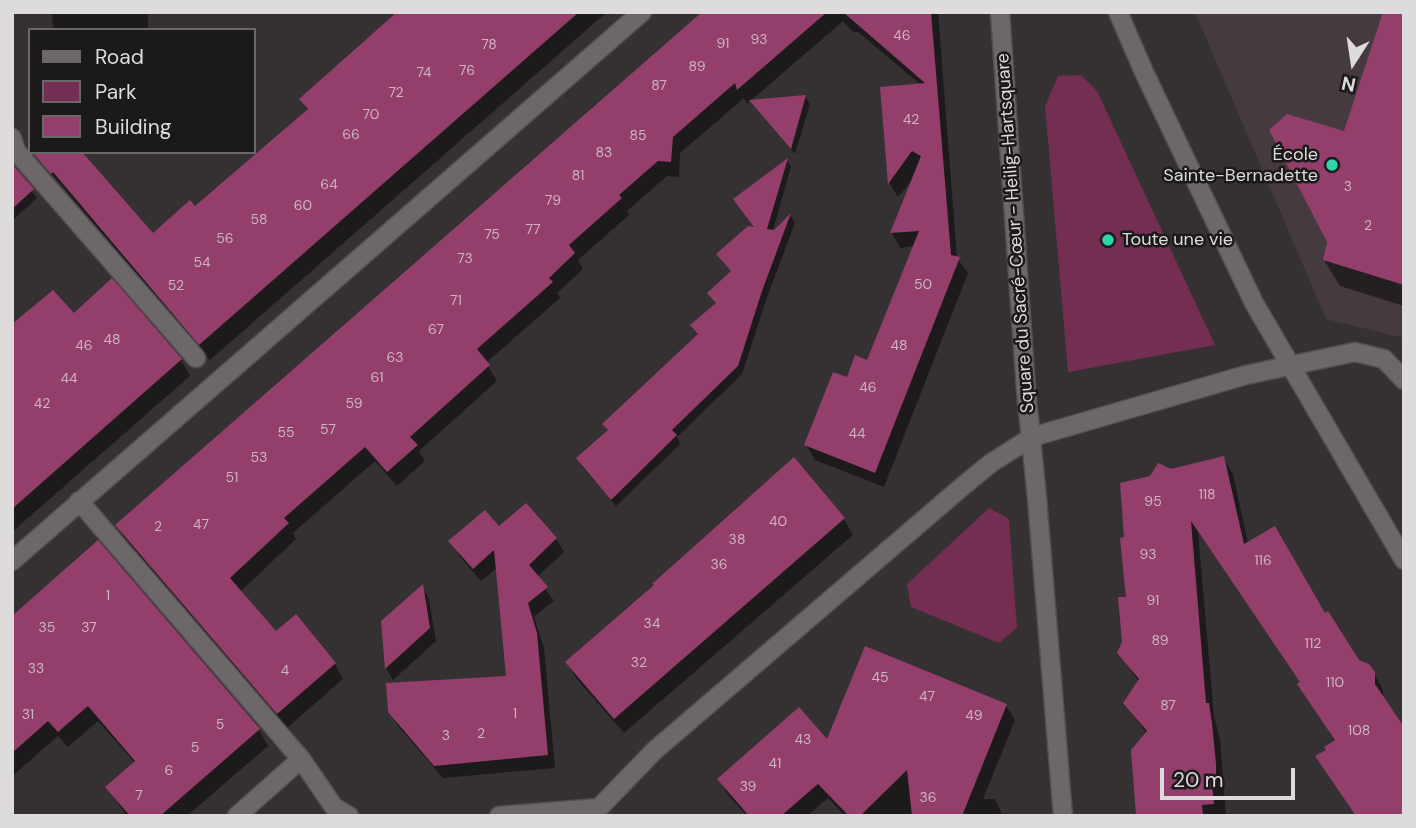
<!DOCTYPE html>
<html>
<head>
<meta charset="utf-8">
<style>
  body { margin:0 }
  #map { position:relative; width:1416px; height:828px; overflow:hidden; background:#353133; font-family:"DM Sans",sans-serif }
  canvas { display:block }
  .frame { position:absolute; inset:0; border:14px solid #dedbdd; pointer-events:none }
  .legend { position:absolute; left:28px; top:28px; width:228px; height:126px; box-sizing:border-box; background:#1b191a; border:2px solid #696768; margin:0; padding:9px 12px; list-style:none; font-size:21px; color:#dedbdd }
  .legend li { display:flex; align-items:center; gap:14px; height:35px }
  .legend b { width:35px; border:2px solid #696768 }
  .north { position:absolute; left:1318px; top:28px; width:70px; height:70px; -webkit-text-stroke:5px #1b191a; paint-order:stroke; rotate:192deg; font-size:19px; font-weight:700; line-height:28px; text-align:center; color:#dedbdd }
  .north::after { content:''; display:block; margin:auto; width:24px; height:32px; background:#dedbdd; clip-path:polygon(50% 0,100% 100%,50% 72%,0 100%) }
  .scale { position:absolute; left:1160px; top:768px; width:135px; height:32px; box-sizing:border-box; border:4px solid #dedbdd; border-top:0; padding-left:9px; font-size:21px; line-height:24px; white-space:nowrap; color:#dedbdd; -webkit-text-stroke:5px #1b191a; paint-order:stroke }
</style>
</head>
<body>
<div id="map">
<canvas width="1416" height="828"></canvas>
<div class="frame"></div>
<ul class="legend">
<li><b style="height:9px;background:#6c6769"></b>Road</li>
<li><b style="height:19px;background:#732e52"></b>Park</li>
<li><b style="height:19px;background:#943f6b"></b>Building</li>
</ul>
<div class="north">N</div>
<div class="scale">20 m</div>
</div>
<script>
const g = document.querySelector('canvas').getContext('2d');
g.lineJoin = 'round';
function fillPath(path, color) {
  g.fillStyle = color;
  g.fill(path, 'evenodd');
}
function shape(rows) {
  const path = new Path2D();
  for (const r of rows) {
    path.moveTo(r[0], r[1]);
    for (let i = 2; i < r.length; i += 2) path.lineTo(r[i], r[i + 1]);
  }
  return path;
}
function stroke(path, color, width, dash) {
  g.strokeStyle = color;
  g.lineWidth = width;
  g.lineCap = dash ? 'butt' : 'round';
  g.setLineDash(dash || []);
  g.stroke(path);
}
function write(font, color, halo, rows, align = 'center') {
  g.font = font + ' "DM Sans",sans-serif';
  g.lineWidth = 5;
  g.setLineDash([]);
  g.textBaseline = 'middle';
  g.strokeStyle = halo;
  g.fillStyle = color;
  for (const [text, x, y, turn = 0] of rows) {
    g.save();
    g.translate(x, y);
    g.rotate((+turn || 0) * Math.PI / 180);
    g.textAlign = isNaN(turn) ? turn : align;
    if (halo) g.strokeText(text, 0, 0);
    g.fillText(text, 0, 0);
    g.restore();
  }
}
fillPath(shape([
  [1195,12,1404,12,1404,338,1326,319]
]), '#453b3f');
fillPath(shape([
  [1081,75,1097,91,1215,345,1068,372,1045,106,1058,76],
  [989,508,1009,519,1017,628,999,643,911,607,907,584]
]), '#732e52');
fillPath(shape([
  [52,12,148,12,148,30,53,30],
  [400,12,607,12,210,360,33,152,152,235,194,208,308,111,301,99],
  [704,12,938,12,957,258,968,273,884,487,815,460,806,445,848,380,868,362,914,246,900,248,892,233,914,178,898,197,890,184,882,89,921,85,858,32,853,32,843,21,747,104,744,98,680,153,679,177,667,176,627,211,629,215,578,260,583,269,557,293,560,298,486,363,497,381,419,451,425,461,397,486,375,461,293,533,296,539,240,592,276,634,335,664,343,679,287,728,126,541,117,526],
  [1404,12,1404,306,1340,286,1324,260,1345,133],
  [805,96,810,104,795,154,752,102],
  [787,160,791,167,772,234,791,216,795,223,766,300,742,374,677,437,680,444,616,506,582,466,609,432,604,424,699,336,693,325,717,305,710,293,732,272,723,262,757,229,736,200],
  [12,167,37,198,12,221],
  [112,281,181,360,190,376,12,532,12,327,74,315],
  [1223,458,1233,474,1248,543,1324,616,1358,661,1374,673,1383,690,1383,699,1336,742,1302,683,1198,532,1214,716,1220,740,1226,816,1137,816,1147,734,1125,703,1139,682,1119,653,1124,642,1128,598,1125,539,1171,471],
  [526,505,556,539,564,552,537,577,554,601,534,617,544,648,555,768,443,778,398,726,390,712,508,678,498,567,481,581,458,554,451,541,498,529],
  [844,519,853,535,624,733,576,678,567,662,656,586],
  [98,543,259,730,268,746,187,816,127,816,107,787,135,763,98,721,68,747,58,736,12,776,12,618],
  [422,587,429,599,436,641,393,680,386,668,383,622],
  [1006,705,1015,720,983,799,995,799,1003,816,845,816,828,798,807,816,747,816,728,795,720,780,827,742]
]), '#0007');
fillPath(shape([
  [397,12,579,12,199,345,53,172,51,174,32,152,82,152,153,233,190,200,195,206,308,109,299,99],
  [702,12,827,12,737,90,735,83,673,137,671,162,658,161,619,195,622,198,569,245,575,253,549,278,553,282,477,349,490,365,410,437,418,445,387,472,365,447,284,518,289,523,230,578,276,631,296,614,336,663,277,714,115,525],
  [843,12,931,12,951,255,960,257,875,473,804,445,833,372,847,377,855,355,867,360,919,231,890,233,921,156,912,151,888,184,880,87,925,83],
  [1383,12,1404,12,1404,285,1323,260,1327,242,1269,130,1287,114,1344,131],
  [806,95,791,149,749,100],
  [788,158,767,229,774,230,791,213,762,291,738,366,672,430,677,435,611,500,576,458,608,430,602,424,698,334,690,325,716,303,707,293,731,271,716,254,748,226,754,227,733,199],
  [12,164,34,189,12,209],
  [112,278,182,359,12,509,12,324,53,290,74,313],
  [1224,456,1244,544,1275,526,1325,613,1328,611,1359,660,1369,664,1375,672,1375,684,1404,727,1404,816,1356,816,1315,756,1326,750,1324,747,1335,740,1297,684,1300,682,1191,521,1206,703,1209,703,1212,723,1216,764,1216,783,1212,783,1214,804,1202,805,1203,816,1136,816,1131,750,1147,731,1123,703,1139,679,1117,653,1122,642,1118,597,1126,597,1120,538,1124,537,1120,483,1150,476,1158,463,1171,469],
  [794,457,845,518,614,719,565,662,654,585,652,584],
  [526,503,557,538,529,565,548,587,528,603,537,633,548,755,434,766,388,712,386,683,506,676,494,550,473,569,448,541,485,510,499,526],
  [98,540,260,729,160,816,130,816,105,787,135,761,88,706,58,732,48,721,12,753,12,616],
  [423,584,430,628,385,669,381,621],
  [865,646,1007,704,962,816,912,816,907,770,860,816,849,816,818,784,781,816,749,816,717,779,799,707,827,739]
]), '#943f6b');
const pedestrian = shape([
  [16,151,196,358]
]);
const minor = shape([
  [1000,12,1026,390,1037,498,1063,816],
  [1118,12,1144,72,1254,303,1404,560],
  [12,138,16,151],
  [79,501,301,759,334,807,349,816],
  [12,561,642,12],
  [237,816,301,759],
  [499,816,599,808,654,751,963,486,991,463,1032,437,1246,375,1355,352,1384,359,1404,380]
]);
stroke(pedestrian, '#534f51', 21);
stroke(minor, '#534f51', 21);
stroke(pedestrian, '#6c6769', 18);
stroke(minor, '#6c6769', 18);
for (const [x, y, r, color] of [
  [1332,165,7,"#2fd4aa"],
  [1108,240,7,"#2fd4aa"]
]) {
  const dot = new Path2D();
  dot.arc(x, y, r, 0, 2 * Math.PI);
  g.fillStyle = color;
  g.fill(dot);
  stroke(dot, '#1b191a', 2.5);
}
write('14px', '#ccb4c0', null, [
  ["46",902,36],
  ["93",759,40],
  ["91",723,44],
  ["78",489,45],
  ["89",697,67],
  ["76",467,71],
  ["74",424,73],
  ["87",659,86],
  ["72",396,93],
  ["70",371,115],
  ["42",911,120],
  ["66",351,135],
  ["85",638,136],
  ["83",604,153],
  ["81",578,176],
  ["64",329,185],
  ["3",1348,187],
  ["79",553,201],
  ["60",303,206],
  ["58",259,220],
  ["2",1368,226],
  ["77",533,230],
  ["75",492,235],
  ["56",225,239],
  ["73",465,259],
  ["54",202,263],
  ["50",923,285],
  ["52",176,286],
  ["71",456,301],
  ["67",436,330],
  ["48",112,340],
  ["46",84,346],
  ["48",899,346],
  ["63",395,358],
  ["61",377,378],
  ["44",69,379],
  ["46",868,388],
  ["42",42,404],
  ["59",354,404],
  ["57",328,430],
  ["55",286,433],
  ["44",857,434],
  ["53",259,458],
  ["51",232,478],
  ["118",1207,495],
  ["95",1153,502],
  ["40",778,522],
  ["47",201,525],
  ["2",158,527],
  ["38",737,540],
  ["93",1148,555],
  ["116",1263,561],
  ["36",719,565],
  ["1",108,596],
  ["91",1153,601],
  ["34",652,624],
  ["35",47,628],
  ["37",89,628],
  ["89",1160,641],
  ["112",1313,644],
  ["32",639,663],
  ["33",36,669],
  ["4",285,671],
  ["45",880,678],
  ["110",1335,683],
  ["47",927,697],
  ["87",1168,706],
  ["1",515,714],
  ["31",28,715],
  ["49",974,716],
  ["5",220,725],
  ["108",1359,731],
  ["2",481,734],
  ["3",446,736],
  ["43",803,740],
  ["5",195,748],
  ["41",775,764],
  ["6",169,771],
  ["39",748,787],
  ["7",139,796],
  ["36",928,798]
]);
write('18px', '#dedbdd', '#1b191a', [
  ["École",1318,155],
  ["Sainte-Bernadette",1318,176],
  ["Toute une vie",1122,240,"left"]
], 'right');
write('18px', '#dedbdd', '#1b191a', [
  ["Square du Sacré-Cœur - Heilig-Hartsquare",1016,233,-94]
]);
</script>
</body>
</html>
